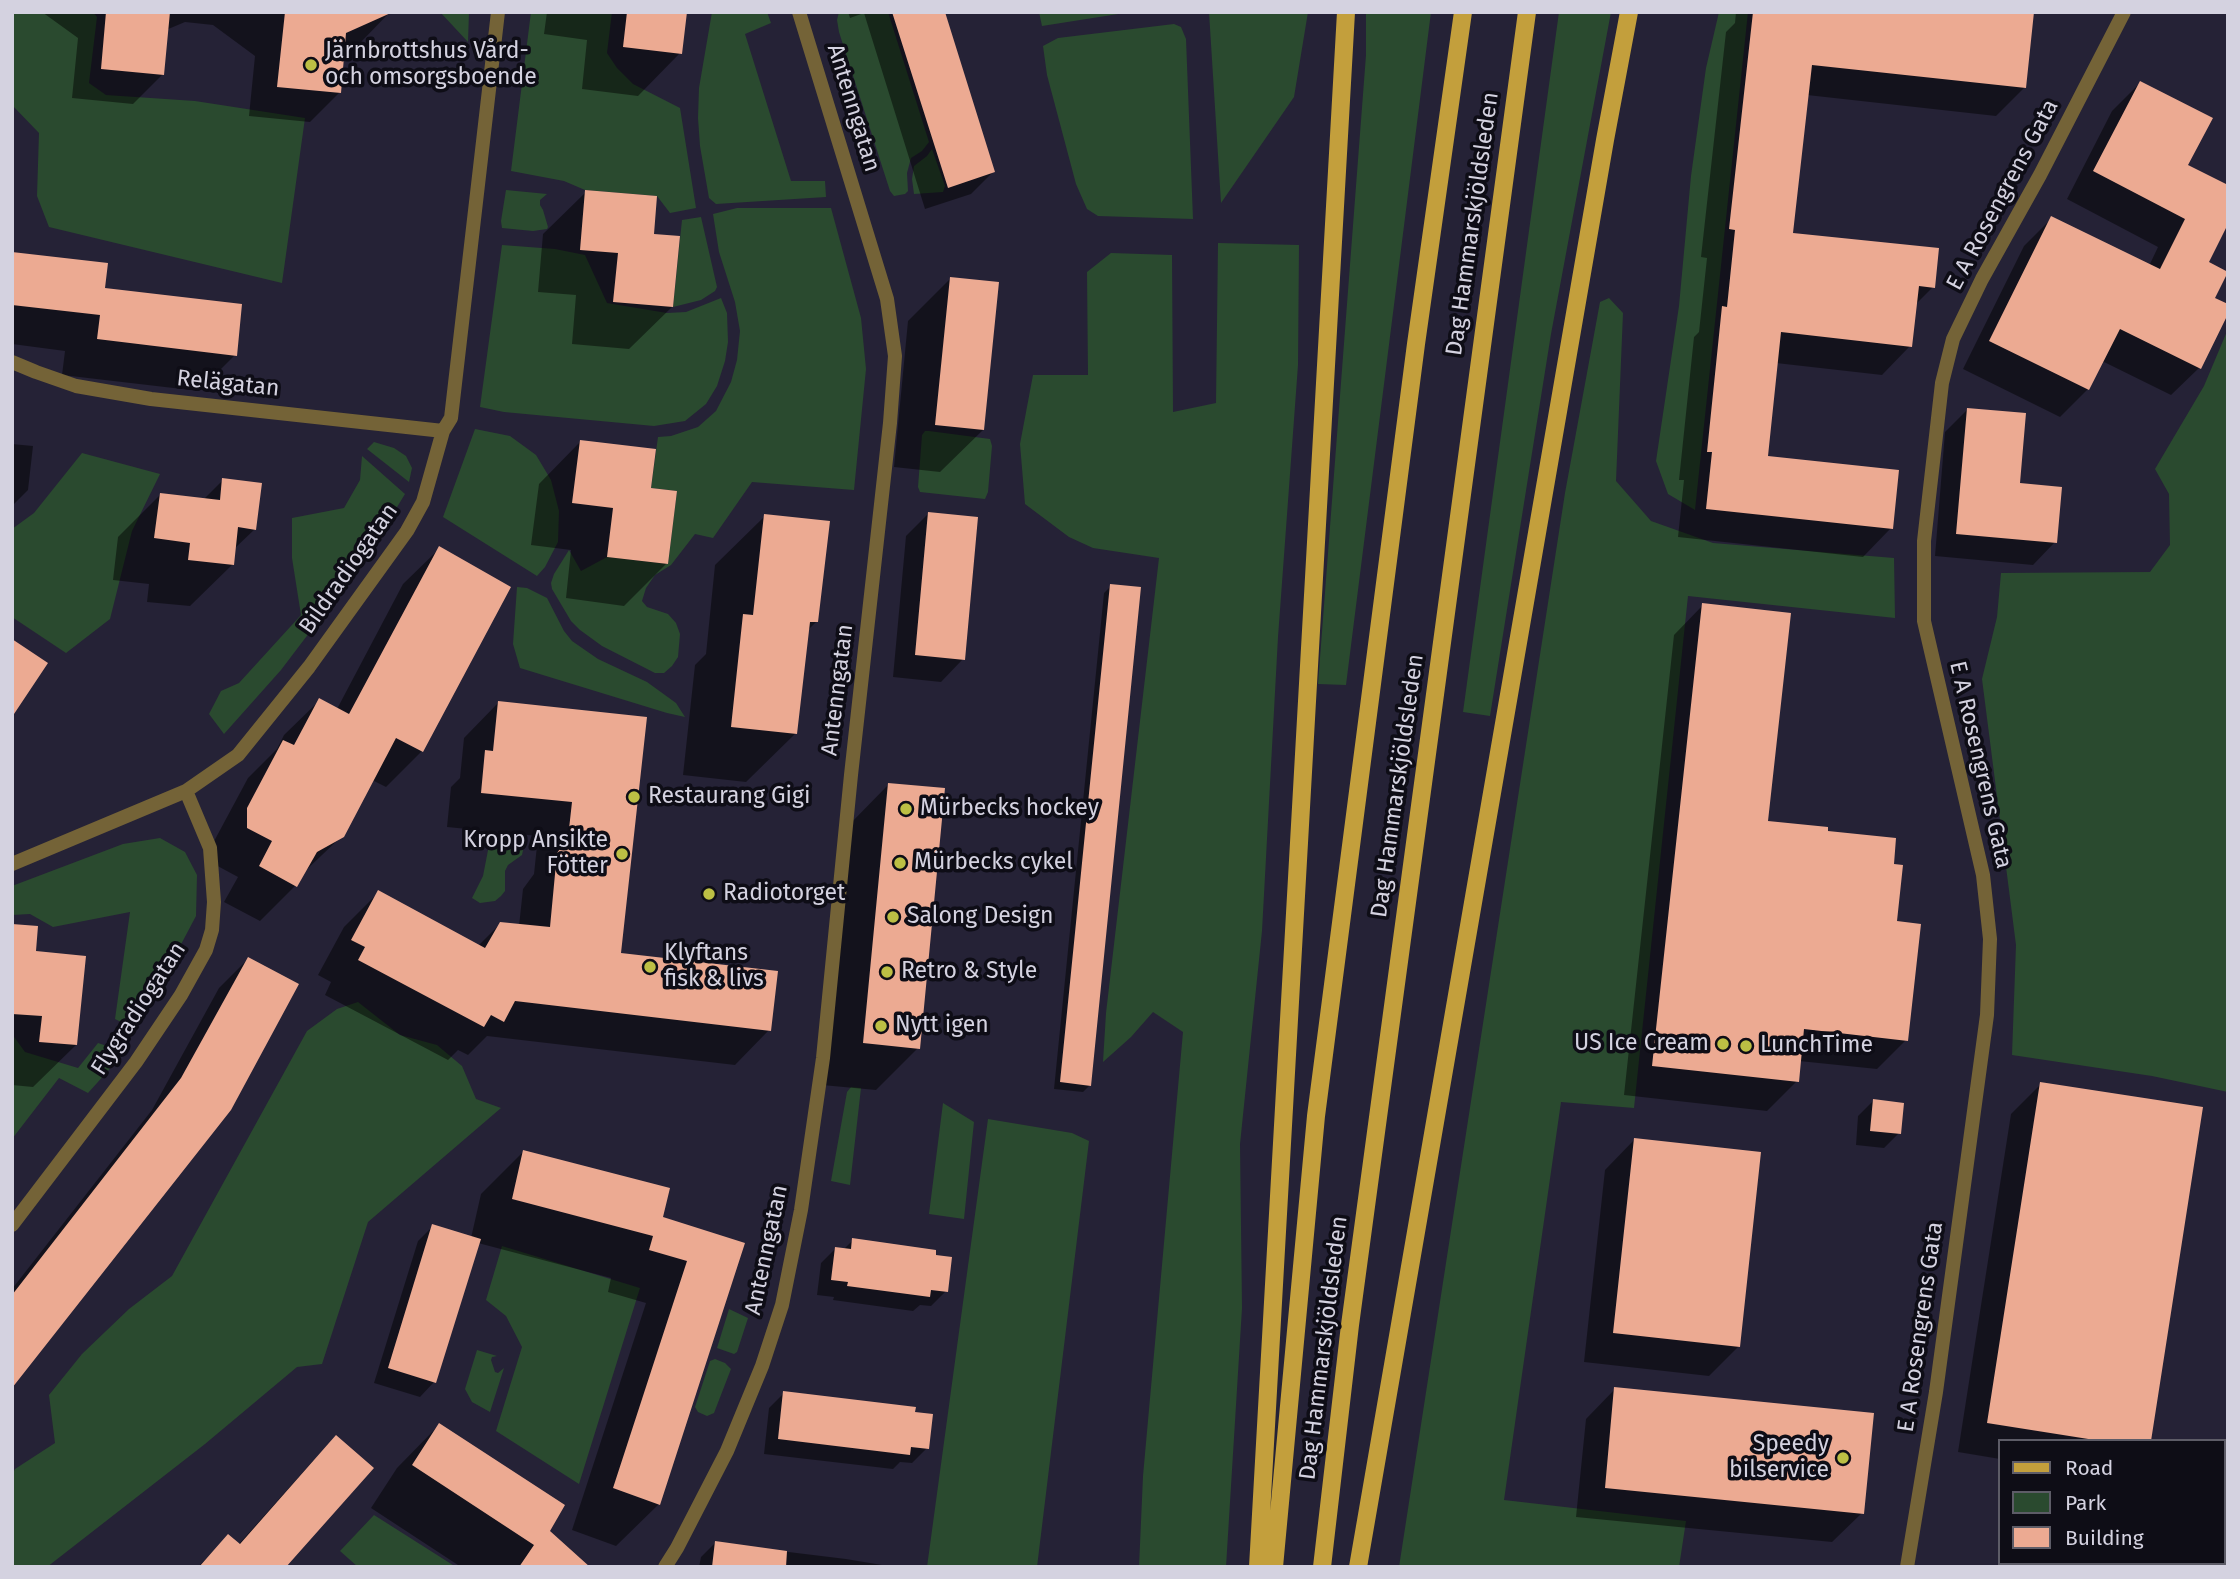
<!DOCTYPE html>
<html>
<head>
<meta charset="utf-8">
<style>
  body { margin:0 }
  #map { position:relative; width:2240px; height:1579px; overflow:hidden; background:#252236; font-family:"Fira Sans",sans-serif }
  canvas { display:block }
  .frame { position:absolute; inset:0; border:14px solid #d4d2e0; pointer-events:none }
  .legend { position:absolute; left:1998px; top:1439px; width:228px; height:126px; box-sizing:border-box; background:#0e0d16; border:2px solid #5d5c67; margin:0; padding:9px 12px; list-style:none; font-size:21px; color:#d4d2e0 }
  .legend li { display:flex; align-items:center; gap:14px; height:35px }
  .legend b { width:35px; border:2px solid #5d5c67 }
</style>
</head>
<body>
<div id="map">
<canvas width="2240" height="1579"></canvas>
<div class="frame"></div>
<ul class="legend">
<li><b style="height:9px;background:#c39f3c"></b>Road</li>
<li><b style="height:19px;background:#2a4a2f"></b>Park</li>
<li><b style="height:19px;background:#ecaa92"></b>Building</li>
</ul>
</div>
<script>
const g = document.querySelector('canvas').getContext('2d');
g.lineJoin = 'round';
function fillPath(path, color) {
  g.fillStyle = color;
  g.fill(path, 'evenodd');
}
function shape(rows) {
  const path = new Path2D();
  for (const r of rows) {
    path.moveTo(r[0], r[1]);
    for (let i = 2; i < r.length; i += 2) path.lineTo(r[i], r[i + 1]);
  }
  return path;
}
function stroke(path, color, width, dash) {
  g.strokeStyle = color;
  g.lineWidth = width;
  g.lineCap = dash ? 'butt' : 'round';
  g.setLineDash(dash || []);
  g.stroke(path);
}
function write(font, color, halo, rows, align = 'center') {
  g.font = font + ' "Fira Sans",sans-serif';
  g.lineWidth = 7;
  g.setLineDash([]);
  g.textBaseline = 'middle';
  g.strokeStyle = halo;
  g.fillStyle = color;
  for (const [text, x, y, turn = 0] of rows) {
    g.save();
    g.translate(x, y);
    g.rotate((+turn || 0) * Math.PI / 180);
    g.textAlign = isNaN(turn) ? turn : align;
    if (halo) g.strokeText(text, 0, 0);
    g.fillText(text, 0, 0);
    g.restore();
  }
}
fillPath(shape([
  [12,12,93,12,97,17,89,83,106,95,195,101,305,118,282,283,49,227,37,196,39,133,12,105],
  [440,12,469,12,468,42],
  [531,12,612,12,607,53,617,68,633,84,680,108,696,208,670,213,657,196,585,190,564,181,511,171],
  [712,12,767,12,771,23,745,34,791,181,825,181,826,197,716,204,709,198,700,146,698,118,699,88],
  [839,12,888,12,929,142,922,151,911,158,907,173,908,191,905,194,894,196,890,191,839,32,837,20],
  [1039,12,1131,12,1042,26],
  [1209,12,1308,12,1294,97,1221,203],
  [1366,12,1431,12,1346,685,1318,684,1366,55],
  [1559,12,1611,12,1551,334,1490,716,1463,712],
  [1719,12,1748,12,1695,510,1668,494,1656,461,1679,306,1691,176,1706,68],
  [1174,24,1181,27,1186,39,1193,219,1098,216,1087,209,1076,184,1047,75,1043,46,1058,38],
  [932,149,945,186,943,192,914,194,912,179,914,166,927,156],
  [506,190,547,194,540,200,540,205,543,210,548,227,547,229,533,231,502,228,501,221],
  [737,208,831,208,861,318,866,369,854,490,752,482,713,538,695,534,671,565,655,575,646,588,642,601,647,607,668,614,676,623,680,634,678,657,672,666,664,673,655,673,602,646,580,630,571,621,552,589,551,583,554,574,569,550,581,571,607,557,668,564,677,491,651,488,658,437,671,436,698,427,716,411,731,382,737,360,740,331,735,302,719,252,713,214],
  [701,217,717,287,715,291,701,300,673,307,682,220],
  [1218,243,1299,245,1298,365,1278,637,1262,931,1240,1144,1242,1308,1226,1567,1139,1567,1143,1476,1183,1032,1153,1012,1131,1037,1103,1062,1106,1013,1159,558,1093,548,1069,537,1025,504,1020,444,1033,375,1088,375,1087,272,1111,253,1172,255,1173,412,1216,403],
  [502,245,555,249,585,255,607,303,667,313,686,312,721,298,727,313,728,342,725,361,717,386,706,404,685,421,654,426,504,412,480,407],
  [1609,298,1623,313,1616,481,1651,521,1713,543,1894,558,1895,618,1688,596,1634,1108,1561,1102,1504,1500,1686,1521,1679,1567,1399,1567,1565,493,1600,302],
  [2228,329,2228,1092,2152,1076,2012,1055,2016,945,1982,679,1997,617,2001,573,2150,572,2170,545,2169,494,2155,469,2204,386],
  [475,429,510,436,536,455,551,480,559,511,558,542,545,567,537,576,443,517],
  [929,431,990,439,992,446,988,492,985,499,920,492,918,487,922,435,925,431],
  [374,442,394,448,406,456,412,468,409,482,367,449],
  [82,453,160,474,132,531,110,619,66,653,12,617,12,529,34,513],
  [362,456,405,494,366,558,281,670,224,734,209,714,221,691,239,683,301,615,292,558,292,518,344,508,360,480],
  [517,587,527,588,547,598,564,631,572,641,598,659,647,682,676,703,685,717,667,713,520,668,513,644],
  [507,832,520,835,524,840,523,850,522,855,508,865,505,871,505,891,501,896,495,901,480,903,472,898,483,876,490,840,498,840,499,834],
  [160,838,185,852,197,875,196,916,159,986,131,1027,115,1019,130,912,53,927,30,914,12,915,12,886,123,844],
  [358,1002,400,1035,437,1045,462,1066,476,1099,501,1108,368,1222,322,1364,297,1367,205,1444,47,1567,12,1567,12,1475,15,1469,55,1443,49,1395,82,1354,129,1309,172,1276,307,1031,337,1009],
  [12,1034,25,1052,78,1068,98,1043,125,1052,88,1093,59,1078,12,1139],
  [851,1087,861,1088,850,1185,831,1181,847,1092],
  [943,1103,974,1122,964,1219,929,1214],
  [988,1119,1072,1133,1089,1141,1037,1567,927,1567],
  [502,1246,640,1288,579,1484,496,1431,522,1347,506,1316,486,1300],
  [729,1309,748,1318,737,1352,734,1354,717,1348],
  [477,1350,497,1356,492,1357,491,1360,495,1372,498,1373,504,1368,490,1412,472,1402,465,1389],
  [715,1359,725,1363,731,1369,714,1413,707,1416,698,1412,695,1407,710,1361],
  [374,1515,456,1567,358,1567,340,1551]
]), '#2a4a2f');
fillPath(shape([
  [42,12,390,12,361,42,343,50,339,93,310,122,249,116,255,56,213,25,185,22,166,30,163,74,133,104,72,98,78,38],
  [547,12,685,12,680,53,638,96,582,89,587,40,544,34],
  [848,12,943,12,993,172,971,194,925,209,864,13,850,18],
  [1736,12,2033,12,2024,88,1996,116,1807,95,1791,234,1933,287,1915,305,1910,346,1882,375,1776,363,1766,457,1891,528,1863,557,1678,537,1684,480,1679,480,1694,337,1699,332,1707,258,1701,257,1726,32,1735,23],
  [2140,83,2186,166,2206,263,2213,298,2199,368,2171,395,2102,361,2088,389,2060,417,1963,369,2024,246,2052,218,2149,266,2158,247,2067,199,2112,111],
  [586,192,652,236,672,307,629,349,572,344,576,295,538,292,543,234],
  [12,254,103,290,235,355,199,391,62,375,65,351,12,344],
  [950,279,983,430,940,472,894,467,908,321],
  [1968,409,2055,542,2033,565,1935,556,1945,432],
  [581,441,649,489,667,563,624,606,566,598,571,550,531,545,539,484],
  [12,444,33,446,28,490,12,506],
  [223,480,255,529,234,549,233,564,190,606,147,602,149,584,113,580,118,537,160,495,203,500],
  [928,514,963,659,941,682,893,677,906,536],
  [765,516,817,621,807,631,796,733,746,782,683,775,695,665,706,654,715,565],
  [439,549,422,751,386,787,372,780,342,836,302,874,295,886,260,921,224,902,238,877,212,863,212,845,248,778,277,749,284,735,320,700,337,709,403,584],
  [1111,586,1090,1085,1083,1092,1054,1089,1104,593],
  [1703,605,1766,822,1826,832,1892,865,1895,923,1906,1040,1877,1069,1799,1061,1797,1081,1767,1111,1624,1095,1674,635],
  [498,703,645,718,619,954,769,1030,735,1065,487,1036,468,1055,458,1050,448,1060,325,995,331,982,318,975,344,927,378,893,478,946,500,924,519,926,523,889,534,874,538,836,447,827,451,787,460,778,464,738],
  [889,784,918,1048,876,1090,822,1085,847,827],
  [12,926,34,953,76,1045,33,1087,12,1085],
  [248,959,12,1385,12,1289,152,1110,219,988],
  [2041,1084,2149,1441,2000,1441,2000,1459,1958,1452,2011,1114],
  [1873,1101,1899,1133,1884,1148,1856,1145,1858,1116],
  [1634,1140,1739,1346,1709,1376,1584,1362,1605,1170],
  [523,1152,661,1218,743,1244,659,1504,616,1546,572,1530,646,1303,608,1292,611,1278,478,1243,434,1382,420,1397,374,1383,418,1241,433,1226,471,1238,481,1194],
  [853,1240,946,1291,931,1306,920,1305,913,1311,833,1300,834,1297,817,1295,821,1263,836,1248,844,1249],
  [1615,1389,1862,1513,1832,1542,1576,1517,1586,1419],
  [784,1393,927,1448,912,1463,900,1462,893,1469,764,1454,769,1408],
  [439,1425,587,1567,461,1567,371,1508,397,1468],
  [336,1437,284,1567,198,1567,228,1536,238,1545,312,1462],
  [2224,1520,2228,1521,2228,1567,2149,1567,2149,1563,2224,1563],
  [715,1543,846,1559,894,1567,699,1567,701,1557]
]), '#0007');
fillPath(shape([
  [106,12,170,12,164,75,101,69],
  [285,12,393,12,346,33,341,93,277,87],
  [627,12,687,12,682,54,623,47],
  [892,12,945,12,995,172,948,188],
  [1753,12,2034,12,2026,88,1812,65,1793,233,1939,248,1935,288,1919,286,1912,347,1781,332,1768,456,1899,470,1893,529,1706,509,1712,452,1707,452,1722,306,1727,307,1735,230,1729,229],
  [2140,81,2213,118,2188,165,2228,185,2228,224,2209,262,2228,272,2215,298,2228,304,2228,314,2201,369,2120,329,2089,390,1989,341,2051,216,2160,269,2185,219,2093,171],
  [585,190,657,196,654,234,680,236,673,307,613,302,618,253,580,250],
  [12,252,108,263,105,288,242,304,237,356,97,339,100,315,12,305],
  [950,277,999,282,984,430,935,425],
  [1967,408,2026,413,2020,483,2062,487,2057,543,1956,534],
  [580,440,656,449,651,488,677,491,668,564,607,557,613,508,572,503],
  [222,478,262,483,256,530,238,527,234,565,188,560,190,543,154,538,160,493,220,500],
  [928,512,978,517,965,660,915,655],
  [764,514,830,521,818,622,810,622,797,734,731,727,743,614,753,615],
  [439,546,511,587,423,752,396,738,344,837,317,852,297,887,259,866,272,841,247,828,247,808,283,740,294,745,319,698,349,714],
  [1110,584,1141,587,1091,1086,1060,1082],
  [1702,603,1791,613,1768,821,1828,827,1828,831,1896,838,1894,864,1903,865,1897,921,1921,924,1908,1041,1804,1029,1799,1082,1652,1066],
  [12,639,48,663,12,717],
  [498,701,647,717,621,953,778,971,771,1031,515,1001,504,1022,491,1015,484,1027,358,960,365,947,351,940,378,890,485,948,500,922,550,927,557,853,568,838,572,802,481,793,485,750,493,751],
  [888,783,945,788,920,1049,863,1043],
  [12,924,38,926,36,951,86,956,77,1045,39,1042,42,1016,12,1014],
  [248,957,299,984,231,1110,12,1388,12,1295,181,1078],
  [2040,1082,2203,1107,2151,1441,2101,1441,1987,1423],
  [1873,1099,1904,1103,1901,1134,1870,1131],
  [1634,1138,1761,1152,1740,1347,1613,1333],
  [523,1150,670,1188,663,1217,745,1243,660,1505,613,1488,687,1261,649,1250,653,1236,512,1199],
  [432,1224,481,1239,436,1383,388,1368],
  [852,1238,936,1250,936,1255,952,1257,948,1292,931,1290,930,1297,847,1286,848,1282,831,1280,835,1247,851,1249],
  [1614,1387,1874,1413,1864,1514,1605,1488],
  [783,1391,916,1407,915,1412,933,1414,929,1449,911,1447,910,1455,778,1439],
  [439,1423,565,1505,550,1531,590,1567,519,1567,534,1545,412,1465],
  [336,1435,374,1468,286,1567,199,1567,228,1534,240,1544],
  [715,1541,787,1551,786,1567,712,1567]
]), '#ecaa92');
stroke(shape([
  [12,362,36,372,76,386,151,399,443,431],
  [12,864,186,791,238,755,309,667,407,531,423,502,443,431,451,418,498,12],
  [12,1225,136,1062,181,995,206,950,212,930,214,902,210,848,186,791],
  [665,1567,677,1548,727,1451,762,1366,782,1305,801,1210,823,1058,851,775,890,423,895,356,887,299,799,12],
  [1907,1567,1936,1392,1987,1015,1990,939,1983,875,1924,621,1924,541,1942,383,1953,339,1982,279,2040,175,2124,12]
]), '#746337', 14);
stroke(shape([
  [1258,1567,1346,12],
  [1274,1567,1316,1116,1416,344,1463,12],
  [1322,1567,1350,1325,1527,12],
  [1358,1567,1605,140,1629,12]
]), '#c39f3c', 18);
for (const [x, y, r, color] of [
  [311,65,7,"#bcbf44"],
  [634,797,7,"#bcbf44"],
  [906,809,7,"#bcbf44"],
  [622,854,7,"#bcbf44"],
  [900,863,7,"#bcbf44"],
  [709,894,7,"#bcbf44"],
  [893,917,7,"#bcbf44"],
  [650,967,7,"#bcbf44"],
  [887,972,7,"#bcbf44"],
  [881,1026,7,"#bcbf44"],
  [1723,1044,7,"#bcbf44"],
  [1746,1046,7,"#bcbf44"],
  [1843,1458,7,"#bcbf44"]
]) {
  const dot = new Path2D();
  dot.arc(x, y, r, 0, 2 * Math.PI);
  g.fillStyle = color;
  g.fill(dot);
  stroke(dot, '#0e0d16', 2.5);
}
write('23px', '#d4d2e0', '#0e0d16', [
  ["Järnbrottshus Vård-",325,52],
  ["och omsorgsboende",325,78],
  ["Restaurang Gigi",648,797],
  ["Mürbecks hockey",920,809],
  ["Kropp Ansikte",608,841,"right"],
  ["Fötter",608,867,"right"],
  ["Mürbecks cykel",914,863],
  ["Radiotorget",723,894],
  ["Salong Design",907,917],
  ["Klyftans",664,954],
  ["fisk & livs",664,980],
  ["Retro & Style",901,972],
  ["Nytt igen",895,1026],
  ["US Ice Cream",1709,1044,"right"],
  ["LunchTime",1760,1046],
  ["Speedy",1829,1445,"right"],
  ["bilservice",1829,1471,"right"]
], 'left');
write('23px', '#d4d2e0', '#0e0d16', [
  ["Antenngatan",853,108,73],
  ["E A Rosengrens Gata",2003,195,-62],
  ["Dag Hammarskjöldsleden",1473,224,-82],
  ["Relägatan",228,384,6],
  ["Bildradiogatan",349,569,-55],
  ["Antenngatan",838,690,-83],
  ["E A Rosengrens Gata",1980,765,77],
  ["Dag Hammarskjöldsleden",1398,786,-82],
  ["Flygradiogatan",139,1009,-57],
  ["Antenngatan",767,1250,-78],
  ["E A Rosengrens Gata",1921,1327,-82],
  ["Dag Hammarskjöldsleden",1324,1348,-83]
]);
</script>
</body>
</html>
